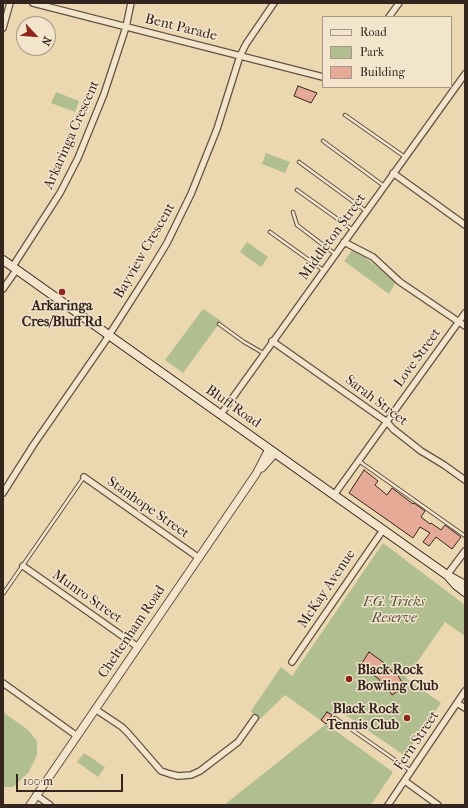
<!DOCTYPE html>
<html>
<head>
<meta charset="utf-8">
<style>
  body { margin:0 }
  #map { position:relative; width:468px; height:808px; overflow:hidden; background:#ebd7b0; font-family:"IM FELL French Canon",serif }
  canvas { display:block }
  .frame { position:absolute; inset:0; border:4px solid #35251f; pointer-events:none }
  .legend { position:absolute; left:322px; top:16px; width:130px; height:72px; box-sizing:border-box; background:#f2e5cc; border:1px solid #a69887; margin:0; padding:5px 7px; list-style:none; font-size:12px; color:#35251f }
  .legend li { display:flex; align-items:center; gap:8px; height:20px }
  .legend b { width:20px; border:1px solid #a69887 }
  .north { position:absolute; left:16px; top:16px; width:40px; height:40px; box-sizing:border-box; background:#f2e5cc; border:1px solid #a69887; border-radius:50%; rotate:116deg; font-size:11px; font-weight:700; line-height:16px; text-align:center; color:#35251f }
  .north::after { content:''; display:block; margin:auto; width:14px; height:18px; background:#8f2418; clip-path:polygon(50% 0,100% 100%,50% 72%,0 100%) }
  .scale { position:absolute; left:16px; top:774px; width:107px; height:18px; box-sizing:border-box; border:2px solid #35251f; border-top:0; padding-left:5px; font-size:12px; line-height:14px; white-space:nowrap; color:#35251f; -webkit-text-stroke:3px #f2e5cc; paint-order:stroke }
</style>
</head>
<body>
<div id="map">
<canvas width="468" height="808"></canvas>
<div class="frame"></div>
<ul class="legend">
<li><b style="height:5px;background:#f2e5cc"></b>Road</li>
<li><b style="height:11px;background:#b1bf90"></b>Park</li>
<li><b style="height:11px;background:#e5aa96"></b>Building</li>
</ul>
<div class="north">N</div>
<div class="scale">100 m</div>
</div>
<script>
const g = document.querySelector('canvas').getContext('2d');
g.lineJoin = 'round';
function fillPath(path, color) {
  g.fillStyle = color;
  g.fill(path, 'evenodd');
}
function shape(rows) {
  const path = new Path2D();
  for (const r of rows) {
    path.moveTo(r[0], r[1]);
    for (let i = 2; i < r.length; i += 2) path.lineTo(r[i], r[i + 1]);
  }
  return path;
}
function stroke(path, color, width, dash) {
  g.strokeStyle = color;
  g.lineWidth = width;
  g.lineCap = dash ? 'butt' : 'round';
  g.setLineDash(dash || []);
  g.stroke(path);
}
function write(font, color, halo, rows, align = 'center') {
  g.font = font + ' "IM FELL French Canon",serif';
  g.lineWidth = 3;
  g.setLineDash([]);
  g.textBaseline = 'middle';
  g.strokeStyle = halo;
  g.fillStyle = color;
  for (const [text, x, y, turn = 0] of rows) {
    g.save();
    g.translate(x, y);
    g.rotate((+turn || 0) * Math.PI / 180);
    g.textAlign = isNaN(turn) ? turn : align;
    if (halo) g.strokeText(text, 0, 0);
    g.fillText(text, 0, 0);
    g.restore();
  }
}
fillPath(shape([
  [56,92,79,101,75,112,51,103],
  [266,153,290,162,285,173,262,164],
  [247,242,268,257,261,267,240,252],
  [352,250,358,252,396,282,389,294,344,261],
  [203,309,221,321,183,373,165,360],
  [383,543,465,605,465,636,445,622,406,678,441,703,405,756,337,709,326,724,393,772,371,805,224,805,326,724,285,695,258,721,251,711,281,667,292,676],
  [3,712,28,730,37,741,37,755,29,772,13,787,3,787],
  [84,753,105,767,98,777,77,762]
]), '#b1bf90');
const building = shape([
  [298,86,317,93,311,103,294,96,298,86],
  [364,470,378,481,375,485,387,495,392,488,413,504,414,503,425,511,421,517,430,524,431,523,441,530,445,525,461,537,452,549,436,537,429,546,423,542,430,533,420,527,413,538,349,493,364,470],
  [369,652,387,665,394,675,397,674,403,684,399,686,401,689,392,695,389,690,386,692,379,679,360,666,369,652],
  [327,712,332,715,326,724,321,720,327,712]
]);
fillPath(building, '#e5aa96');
stroke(building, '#35251f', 1);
const service = shape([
  [345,115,405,157],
  [323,141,384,186],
  [299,162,366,211],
  [297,190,353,230],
  [293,212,297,225,335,254],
  [270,232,323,270],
  [219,324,244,342,263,353],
  [359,461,465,536],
  [3,594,84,477],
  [335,718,411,771]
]);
const minor = shape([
  [33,3,323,77],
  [389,17,399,3],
  [3,28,10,3],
  [393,173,465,225],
  [344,242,373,257,400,282,465,326],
  [13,266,60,193,78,158,104,94,126,27,131,3],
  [3,289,17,269],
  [272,341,387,422,393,429,421,451,444,465,465,480],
  [221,414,465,74],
  [84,477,199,558],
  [3,493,34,444,104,343,150,271,167,243,191,194,217,129,240,56,246,44,274,3],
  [334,495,465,313],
  [23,566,138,647],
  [447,575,465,551],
  [292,662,383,530],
  [3,683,77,736],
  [457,703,465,708],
  [95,709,122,727,128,733,161,771,170,774,178,776,191,775,200,771,238,742,255,718],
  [405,781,438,805],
  [36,795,50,805],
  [388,805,465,691]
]);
const tertiary = shape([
  [262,468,275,453],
  [30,805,256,474,269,449]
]);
const secondary = shape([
  [3,260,420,556,447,575,465,585],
  [449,577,456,585,465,592]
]);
stroke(service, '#625243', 4.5);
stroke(minor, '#625243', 8);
stroke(tertiary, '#625243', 9);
stroke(secondary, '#35251f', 10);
stroke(service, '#f2e5cc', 2.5);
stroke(minor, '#f2e5cc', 5.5);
stroke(tertiary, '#f2e5cc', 7);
stroke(secondary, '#f2e5cc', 8);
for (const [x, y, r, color] of [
  [62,292,4,"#8f2418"],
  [349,679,4,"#8f2418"],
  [407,718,4,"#8f2418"]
]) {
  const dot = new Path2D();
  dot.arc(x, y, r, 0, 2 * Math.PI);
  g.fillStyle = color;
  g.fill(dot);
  stroke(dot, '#f2e5cc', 1.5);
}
write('14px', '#35251f', '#f2e5cc', [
  ["Bent Parade",181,28,14],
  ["Arkaringa Crescent",72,135,-66],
  ["Middleton Street",333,237,-54],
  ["Bayview Crescent",145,251,-60],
  ["Love Street",418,358,-54],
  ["Sarah Street",376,401,37],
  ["Bluff Road",233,407,35],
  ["Stanhope Street",148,508,35],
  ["McKay Avenue",327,589,-56],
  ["Munro Street",87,597,35],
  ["Cheltenham Road",132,632,-56],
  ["Fern Street",417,741,-56]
]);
write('bold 14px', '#35251f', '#f2e5cc', [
  ["Arkaringa",62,307],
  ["Cres/Bluff Rd",62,323],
  ["Black Rock",357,671,"left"],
  ["Bowling Club",357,687,"left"],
  ["Black Rock",399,710,"right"],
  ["Tennis Club",399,726,"right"]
]);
write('italic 14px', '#544c3b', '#f2e5cc', [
  ["F.G. Tricks",394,603],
  ["Reserve",394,619]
]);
</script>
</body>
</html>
